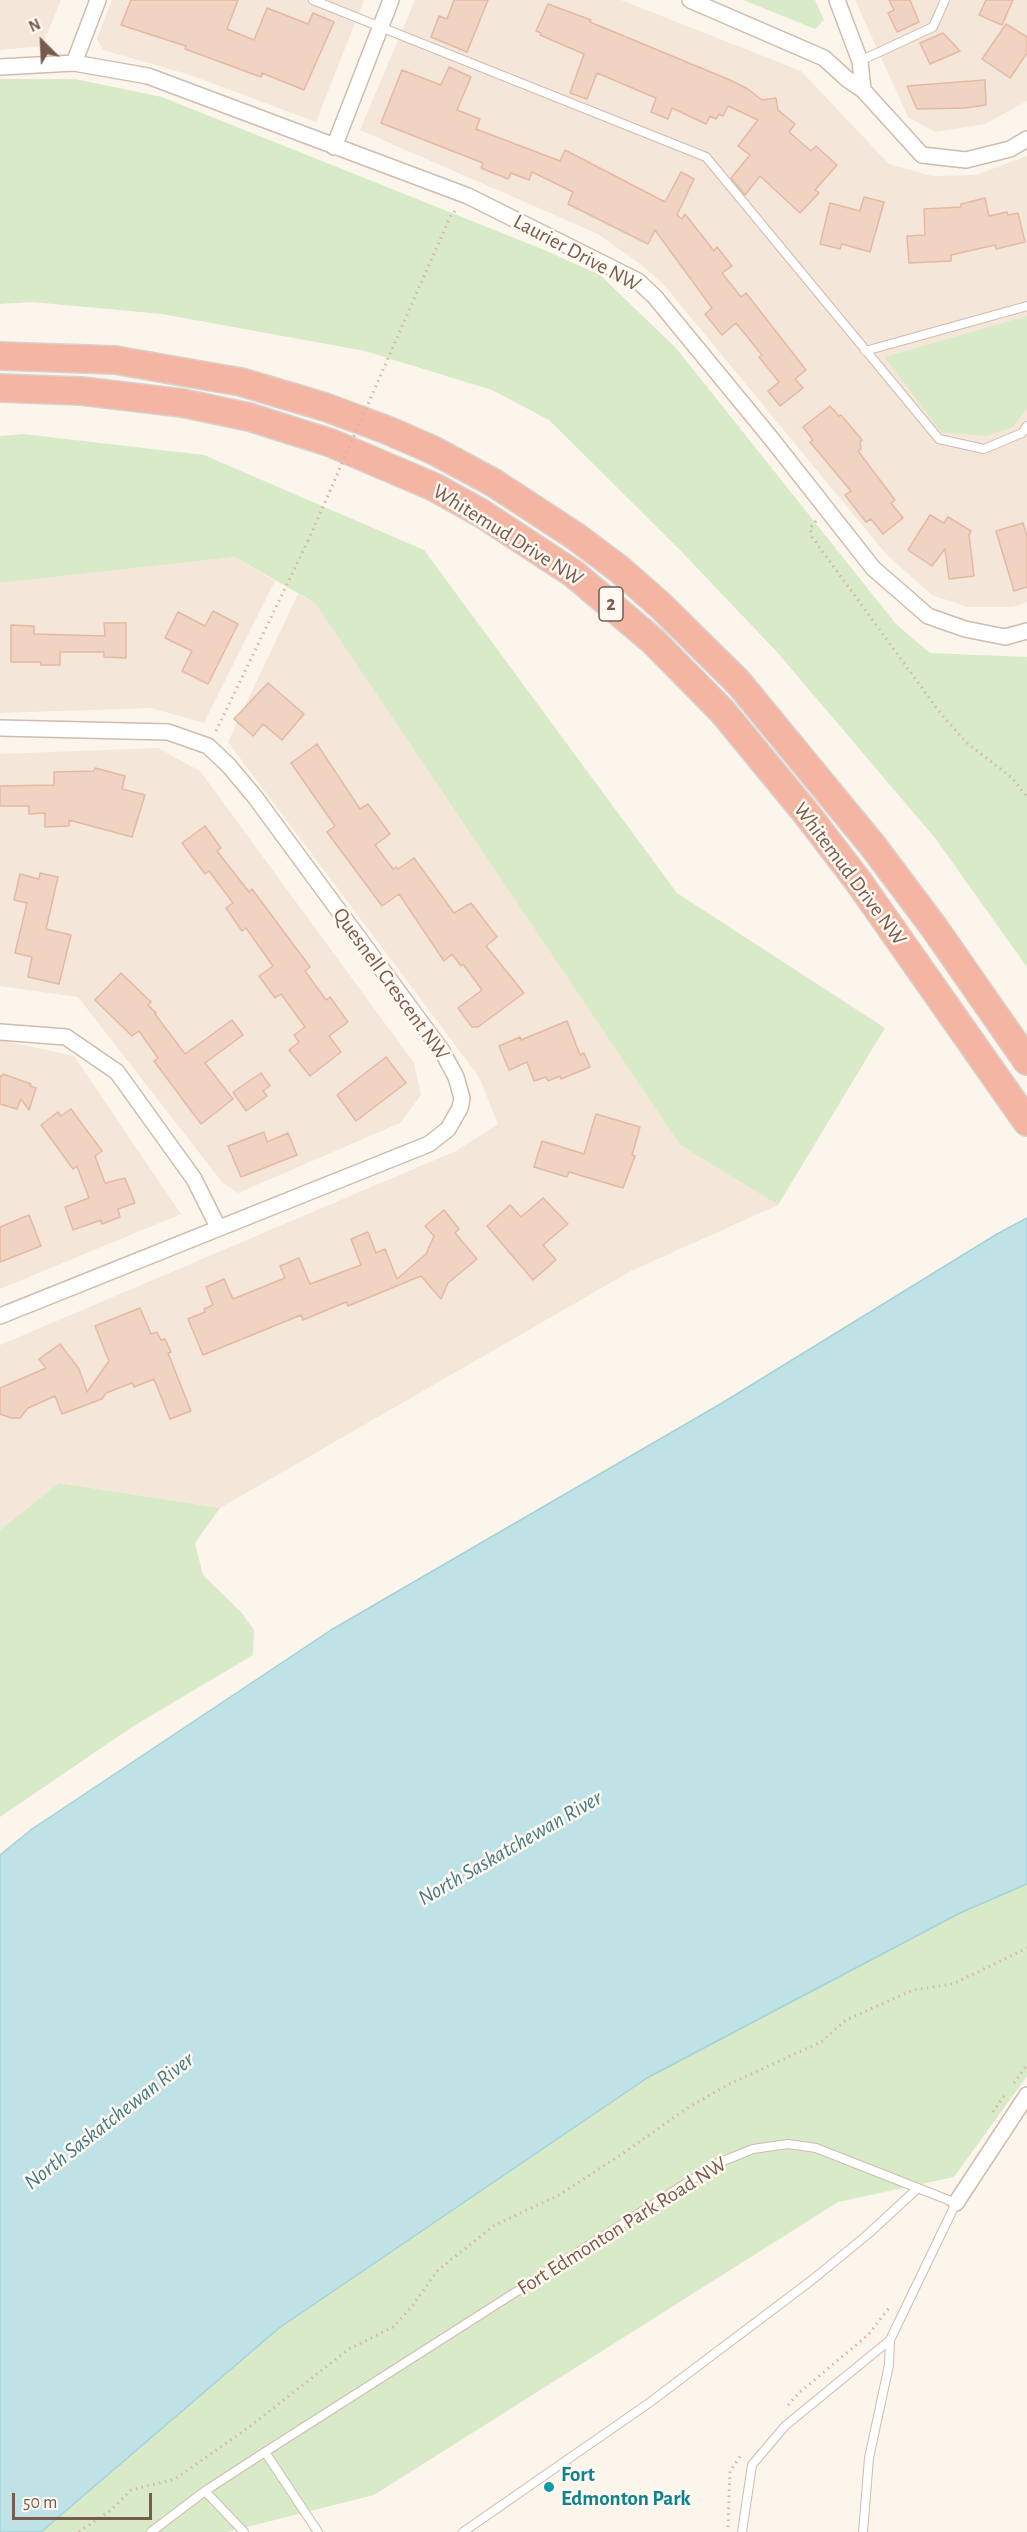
<!DOCTYPE html>
<html>
<head>
<meta charset="utf-8">
<style>
  body { margin:0 }
  #map { position:relative; width:1027px; height:2532px; overflow:hidden; background:#fcf5eb; font-family:"Alegreya Sans",sans-serif }
  canvas { display:block }
  .north { position:absolute; left:12px; top:12px; width:60px; height:60px; -webkit-text-stroke:4px #fff9f1; paint-order:stroke; rotate:336deg; font-size:16px; font-weight:700; line-height:24px; text-align:center; color:#775b4d }
  .north::after { content:''; display:block; margin:auto; width:21px; height:27px; background:#775b4d; clip-path:polygon(50% 0,100% 100%,50% 72%,0 100%) }
  .scale { position:absolute; left:12px; top:2493px; width:140px; height:27px; box-sizing:border-box; border:3px solid #775b4d; border-top:0; padding-left:8px; font-size:18px; line-height:21px; white-space:nowrap; color:#775b4d; -webkit-text-stroke:4px #fff9f1; paint-order:stroke }
</style>
</head>
<body>
<div id="map">
<canvas width="1027" height="2532"></canvas>
<div class="north">N</div>
<div class="scale">50 m</div>
</div>
<script>
const g = document.querySelector('canvas').getContext('2d');
g.lineJoin = 'round';
function fillPath(path, color) {
  g.fillStyle = color;
  g.fill(path, 'evenodd');
}
function shape(rows) {
  const path = new Path2D();
  for (const r of rows) {
    path.moveTo(r[0], r[1]);
    for (let i = 2; i < r.length; i += 2) path.lineTo(r[i], r[i + 1]);
  }
  return path;
}
function stroke(path, color, width, dash) {
  g.strokeStyle = color;
  g.lineWidth = width;
  g.lineCap = dash ? 'butt' : 'round';
  g.setLineDash(dash || []);
  g.stroke(path);
}
function write(font, color, halo, rows, align = 'center') {
  g.font = font + ' "Alegreya Sans",sans-serif';
  g.lineWidth = 5;
  g.setLineDash([]);
  g.textBaseline = 'middle';
  g.strokeStyle = halo;
  g.fillStyle = color;
  for (const [text, x, y, turn = 0] of rows) {
    g.save();
    g.translate(x, y);
    g.rotate((+turn || 0) * Math.PI / 180);
    g.textAlign = isNaN(turn) ? turn : align;
    if (halo) g.strokeText(text, 0, 0);
    g.fillText(text, 0, 0);
    g.restore();
  }
}
fillPath(shape([
  [0,0,61,0,42,46,0,50],
  [112,0,364,0,316,122,190,75,103,50,97,39],
  [415,0,621,0,801,71,889,164,932,176,976,175,1027,156,1027,602,1013,607,968,607,932,595,886,554,664,285,639,263,598,234,360,130],
  [855,0,1027,0,1027,101,985,124,935,132,908,117],
  [235,557,275,581,204,723,151,708,0,713,0,583],
  [298,594,315,603,680,1145,778,1205,631,1271,220,1508,59,1483,0,1530,0,1345,456,1151,498,1124,479,1077,228,742],
  [158,748,200,771,414,1063,421,1095,400,1123,238,1193,222,1182,78,997,0,986,0,754],
  [0,1040,74,1056,181,1214,0,1289]
]), '#f4e6d9');
fillPath(shape([
  [743,0,815,0,824,20,815,29],
  [0,79,75,79,162,97,542,249,600,275,676,348,896,624,930,653,1027,657,1027,967,935,838,777,652,680,550,549,420,492,390,365,351,162,314,32,302,0,304],
  [1027,316,1027,408,1013,427,986,436,941,432,885,357],
  [23,434,204,455,424,550,677,893,885,1028,778,1205,680,1145,315,603,235,557,0,583,0,436],
  [59,1483,220,1508,195,1543,203,1575,241,1612,254,1630,253,1655,132,1727,0,1817,0,1530],
  [1027,1884,1027,2076,954,2177,838,2202,374,2495,227,2532,41,2532,279,2328,647,2078,960,1913]
]), '#d8eac8');
const water = shape([
  [1027,1218,1027,1884,960,1913,647,2078,279,2328,41,2532,0,2532,0,1855,32,1829,331,1630,722,1403,997,1234,1027,1218]
]);
fillPath(water, '#bfe2e6');
stroke(water, '#a5d2d8', 1.5);
const building = shape([
  [131,0,238,0,227,29,254,40,267,8,308,24,313,13,334,22,304,90,262,73,261,77,185,49,186,46,121,25,131,0],
  [454,0,488,0,467,52,431,37,439,16,447,19,454,0],
  [889,0,910,0,919,22,897,32,888,13,894,10,889,0],
  [986,0,1013,0,1002,25,979,15,986,0],
  [548,4,591,20,590,22,730,80,748,89,762,100,776,98,778,110,795,124,789,132,811,151,816,146,837,165,815,190,819,193,800,213,760,176,745,195,731,178,750,155,738,146,758,120,728,106,723,116,719,114,716,119,710,116,706,124,672,108,668,119,651,112,656,98,597,73,587,99,570,93,584,54,540,35,541,33,536,31,548,4],
  [1006,24,1027,37,1027,53,1010,78,982,59,1006,24],
  [943,33,960,51,930,64,920,43,943,33],
  [449,67,471,77,457,110,480,119,476,129,560,161,565,150,665,202,681,172,694,179,677,215,682,219,685,214,714,251,717,247,732,266,722,273,741,297,746,293,806,370,795,379,803,388,780,406,768,391,779,382,759,357,762,355,736,323,722,335,705,314,712,308,655,230,648,244,568,204,573,192,532,172,529,180,511,173,508,179,481,168,483,163,381,123,402,70,441,85,449,67],
  [985,80,986,105,965,108,917,109,907,86,985,80],
  [864,197,884,202,870,252,842,244,840,249,820,244,830,203,860,211,864,197],
  [985,198,989,216,1007,212,1008,215,1018,213,1025,242,996,249,995,245,951,255,951,261,909,263,907,236,925,235,924,209,961,207,961,204,985,198],
  [830,406,839,416,841,415,862,440,860,442,861,449,858,451,895,500,891,503,903,518,883,534,871,519,866,522,845,495,851,491,810,442,813,440,803,427,830,406],
  [930,515,944,523,948,517,971,531,969,535,974,576,949,579,945,549,932,566,908,550,930,515],
  [1023,523,1027,536,1027,587,1014,591,996,531,1023,523],
  [213,611,238,624,208,684,182,671,192,651,165,638,178,612,205,626,213,611],
  [104,623,126,623,126,658,104,657,104,652,60,652,60,665,41,665,41,662,11,662,11,625,34,626,34,634,105,636,104,623],
  [268,683,304,714,282,740,263,724,253,736,234,719,268,683],
  [317,744,360,809,368,804,390,834,375,845,393,869,396,867,398,869,414,858,454,913,471,903,497,937,486,946,524,993,478,1027,472,1027,458,1008,482,990,463,964,461,966,452,954,444,961,399,894,382,906,327,832,335,826,291,763,317,744],
  [95,768,125,776,122,789,145,795,132,837,69,820,69,826,45,827,45,813,29,814,29,806,0,806,0,786,54,785,54,772,94,771,95,768],
  [205,826,221,848,217,851,249,892,252,889,310,967,305,971,326,1000,330,997,348,1022,329,1036,341,1052,310,1076,289,1050,299,1042,294,1035,305,1027,281,994,275,998,259,976,273,966,246,928,242,931,226,908,233,903,209,871,205,874,182,843,205,826],
  [40,873,58,877,46,929,71,935,59,984,28,977,32,957,15,953,27,903,14,900,20,874,39,879,40,873],
  [121,973,151,1002,148,1005,156,1013,155,1014,185,1054,232,1020,243,1035,205,1063,233,1099,201,1124,154,1061,158,1058,139,1031,132,1036,95,1000,121,973],
  [567,1021,580,1055,584,1053,590,1067,561,1079,560,1076,548,1081,546,1077,534,1081,527,1062,509,1070,499,1046,520,1037,521,1040,567,1021],
  [386,1057,406,1083,356,1121,337,1095,386,1057],
  [261,1073,270,1086,263,1091,267,1096,246,1111,233,1092,261,1073],
  [3,1074,31,1084,30,1086,36,1088,29,1110,21,1099,17,1109,0,1104,0,1076,2,1076,3,1074],
  [71,1109,102,1151,95,1156,105,1183,125,1178,135,1203,118,1209,120,1217,102,1224,101,1220,73,1230,65,1207,89,1198,77,1166,73,1169,41,1125,58,1112,61,1116,71,1109],
  [596,1114,640,1127,632,1155,635,1156,623,1188,569,1172,567,1177,534,1167,542,1141,584,1154,596,1114],
  [264,1132,267,1142,288,1133,297,1155,241,1177,228,1146,264,1132],
  [543,1198,568,1224,543,1245,556,1260,533,1280,487,1226,510,1205,521,1217,543,1198],
  [444,1210,459,1229,455,1233,477,1259,448,1283,441,1299,421,1276,348,1306,346,1302,303,1320,301,1315,203,1355,188,1319,205,1312,204,1309,213,1305,206,1287,224,1279,233,1299,285,1278,280,1266,299,1258,310,1284,361,1265,351,1239,368,1232,376,1253,385,1249,397,1279,426,1254,434,1236,425,1226,444,1210],
  [29,1215,41,1246,0,1262,0,1227,29,1215],
  [140,1308,151,1334,157,1332,161,1340,165,1339,171,1352,168,1353,191,1411,170,1419,154,1379,134,1387,132,1383,106,1393,102,1399,62,1414,55,1396,28,1408,20,1418,11,1418,0,1414,0,1388,46,1368,39,1359,60,1344,79,1369,87,1392,109,1361,95,1326,140,1308]
]);
fillPath(building, '#f1d3c3');
stroke(building, '#e4b9a3', 1.5);
const lane = shape([
  [313,0,706,157,939,439,984,449,1022,433,1027,426],
  [860,61,933,27,945,0],
  [865,351,1027,306],
  [265,2452,318,2532],
  [205,2491,244,2532],
  [151,2532,205,2491,265,2452,718,2163,753,2149,788,2144,816,2148,956,2203,890,2340,889,2365,869,2458,863,2532],
  [463,2532,649,2403,812,2280,867,2235,918,2188],
  [742,2532,752,2465,785,2426,890,2340]
]);
const street = shape([
  [690,0,824,58,847,79,863,90],
  [837,0,860,61,863,90,922,155,966,160,1010,149,1027,139],
  [74,63,98,0],
  [0,67,74,63,148,76,468,196,638,281,655,297,770,437,873,568,928,616,965,629,1005,637,1027,631],
  [334,147,391,0],
  [0,728,168,732,208,746,229,766,255,797,442,1051,456,1077,462,1098,460,1108,448,1129,429,1144,0,1316],
  [0,1032,66,1037,117,1072,194,1179,218,1227],
  [956,2203,1027,2095]
]);
const highway = shape([
  [0,356,115,360,166,369,241,382,325,407,387,430,433,450,494,483,575,536,619,569,660,605,738,682,873,846,933,926,1027,1061],
  [0,388,81,391,182,403,249,417,331,443,434,487,481,513,574,574,653,641,722,711,806,813,858,881,1027,1122]
]);
stroke(lane, '#cfbcaf', 10);
stroke(street, '#cfbcaf', 18);
stroke(highway, '#d9d1cd', 30);
stroke(shape([
  [414,299,451,215,457,209],
  [816,521,810,528,812,537,941,714,967,743,1012,778,1027,797],
  [216,731,308,541],
  [1014,2083,1027,2065],
  [993,2112,1006,2093],
  [788,2405,800,2392,868,2335,889,2308],
  [728,2527,730,2471,742,2454],
  [79,2532,111,2510,131,2490,175,2479,249,2427,349,2349,393,2327,413,2305,438,2270,495,2225,559,2195,622,2154,686,2109,727,2085,821,2042,846,2020,913,1990,953,1984,1027,1948]
]), '#d7b6a5', 3, [1.5, 4.5]);
stroke(lane, '#fff', 8);
stroke(street, '#fff', 15);
stroke(highway, '#f4b5a3', 27);
stroke(shape([
  [308,541,414,299]
]), '#d7b6a5', 3, [1.5, 4.5]);
for (const [x, y, r, color] of [
  [549,2487,6,"#0f9aa8"]
]) {
  const dot = new Path2D();
  dot.arc(x, y, r, 0, 2 * Math.PI);
  g.fillStyle = color;
  g.fill(dot);
  stroke(dot, '#fff9f1', 2);
}
for (const [x, y, w] of [
  [611,604,24]
]) {
  const box = new Path2D();
  box.roundRect(x - w / 2, y - 17, w, 34, 4.5);
  g.fillStyle = '#fff9f1';
  g.fill(box);
  stroke(box, '#775b4d', 1.5);
}
write('bold 20px', '#775b4d', null, [
  ["2",611,604]
]);
write('21px', '#775b4d', '#fff9f1', [
  ["Laurier Drive NW",577,253,28],
  ["Whitemud Drive NW",508,535,32],
  ["Whitemud Drive NW",850,874,53],
  ["Quesnell Crescent NW",391,984,54],
  ["Fort Edmonton Park Road NW",622,2226,-32]
]);
write('bold 21px', '#0d838f', '#fff9f1', [
  ["Fort",561,2475],
  ["Edmonton Park",561,2499]
], 'left');
write('italic 22px', '#447b83', '#fff9f1', [
  ["North Saskatchewan River",510,1848,-30],
  ["North Saskatchewan River",109,2121,-38]
]);
</script>
</body>
</html>
